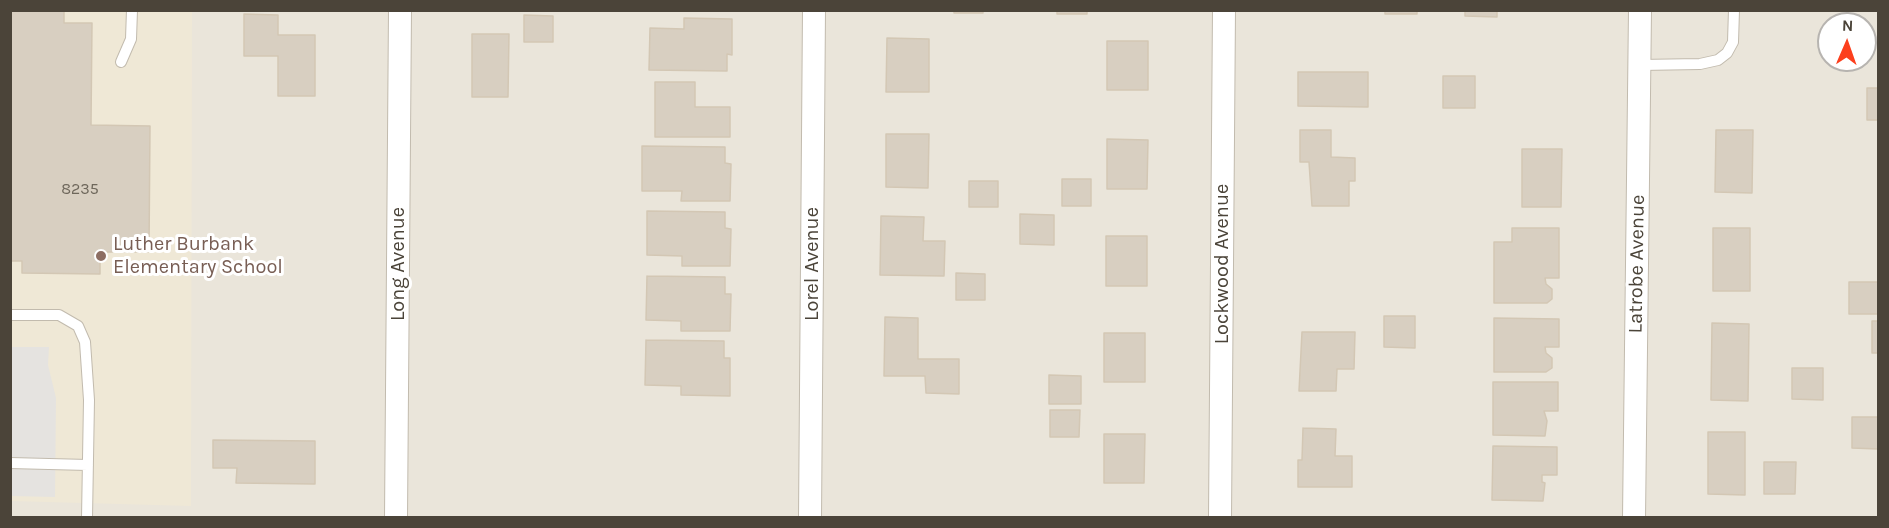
<!DOCTYPE html>
<html>
<head>
<meta charset="utf-8">
<style>
  body { margin:0 }
  #map { position:relative; width:1889px; height:528px; overflow:hidden; background:#f6f3ec; font-family:Karla,sans-serif }
  canvas { display:block }
  .frame { position:absolute; inset:0; border:12px solid #4b4439; pointer-events:none }
  .north { position:absolute; left:1817px; top:12px; width:60px; height:60px; box-sizing:border-box; background:#fff; border:2px solid #b7b4b0; border-radius:50%; rotate:2deg; font-size:16px; font-weight:700; line-height:24px; text-align:center; color:#4b4439 }
  .north::after { content:''; display:block; margin:auto; width:21px; height:27px; background:#fc3f1d; clip-path:polygon(50% 0,100% 100%,50% 72%,0 100%) }
</style>
</head>
<body>
<div id="map">
<canvas width="1889" height="528"></canvas>
<div class="frame"></div>
<div class="north">N</div>
</div>
<script>
const g = document.querySelector('canvas').getContext('2d');
g.lineJoin = 'round';
function fillPath(path, color) {
  g.fillStyle = color;
  g.fill(path, 'evenodd');
}
function shape(rows) {
  const path = new Path2D();
  for (const r of rows) {
    path.moveTo(r[0], r[1]);
    for (let i = 2; i < r.length; i += 2) path.lineTo(r[i], r[i + 1]);
  }
  return path;
}
function stroke(path, color, width, dash) {
  g.strokeStyle = color;
  g.lineWidth = width;
  g.lineCap = dash ? 'butt' : 'round';
  g.setLineDash(dash || []);
  g.stroke(path);
}
function write(font, color, halo, rows, align = 'center') {
  g.font = font + ' Karla,sans-serif';
  g.lineWidth = 6;
  g.setLineDash([]);
  g.textBaseline = 'middle';
  g.strokeStyle = halo;
  g.fillStyle = color;
  for (const [text, x, y, turn = 0] of rows) {
    g.save();
    g.translate(x, y);
    g.rotate((+turn || 0) * Math.PI / 180);
    g.textAlign = isNaN(turn) ? turn : align;
    if (halo) g.strokeText(text, 0, 0);
    g.fillText(text, 0, 0);
    g.restore();
  }
}
fillPath(shape([
  [11,11,1878,11,1878,517,11,517],
  [1829,24,1865,24,1865,60,1829,60]
]), '#eae5da');
fillPath(shape([
  [11,11,192,11,191,506,11,501]
]), '#efe8d6');
fillPath(shape([
  [11,347,49,347,48,365,56,398,55,497,11,496]
]), '#e5e3e0');
const building = shape([
  [10,10,64,10,64,23,92,23,91,125,150,126,149,252,100,252,100,274,22,273,22,261,10,261,10,10],
  [954,10,983,10,983,13,954,13,954,10],
  [1057,10,1087,10,1087,14,1057,14,1057,10],
  [1385,10,1417,10,1417,14,1385,14,1385,10],
  [1465,10,1497,10,1497,17,1465,16,1465,10],
  [244,14,278,15,278,35,315,35,315,96,278,96,278,56,244,56,244,14],
  [524,15,553,16,553,42,524,42,524,15],
  [684,18,732,19,732,55,727,54,727,71,649,70,650,28,684,29,684,18],
  [472,34,509,34,508,97,472,97,472,34],
  [887,38,929,39,929,92,886,92,887,38],
  [1107,41,1148,41,1148,90,1107,90,1107,41],
  [1298,72,1368,72,1368,107,1298,106,1298,72],
  [1443,76,1475,76,1475,108,1443,108,1443,76],
  [655,82,695,82,695,107,730,107,730,137,655,137,655,82],
  [1867,88,1878,88,1878,120,1867,120,1867,88],
  [1300,130,1331,130,1331,157,1355,158,1355,181,1349,181,1349,206,1312,206,1309,162,1300,162,1300,130],
  [1716,130,1753,130,1752,193,1715,192,1716,130],
  [886,134,929,134,928,188,886,187,886,134],
  [1107,139,1148,140,1147,189,1107,189,1107,139],
  [642,146,725,147,725,163,731,164,730,201,681,201,682,191,642,191,642,146],
  [1522,149,1562,149,1561,207,1522,207,1522,149],
  [1062,179,1091,179,1091,206,1062,206,1062,179],
  [969,181,998,181,998,207,969,207,969,181],
  [647,211,725,212,725,228,731,229,730,266,682,266,682,256,647,255,647,211],
  [1020,214,1054,215,1054,245,1020,244,1020,214],
  [881,216,924,217,923,241,945,241,944,276,880,275,881,216],
  [1512,228,1559,228,1559,278,1545,278,1546,284,1552,289,1552,299,1547,303,1494,303,1494,242,1512,242,1512,228],
  [1713,228,1750,228,1750,291,1713,291,1713,228],
  [1106,236,1147,236,1147,286,1106,286,1106,236],
  [956,273,985,274,985,300,956,300,956,273],
  [647,276,725,277,725,294,731,294,730,331,681,331,681,321,646,320,647,276],
  [1849,282,1878,282,1878,314,1849,314,1849,282],
  [1384,316,1415,316,1415,348,1384,347,1384,316],
  [885,317,918,318,918,359,959,359,959,394,926,393,925,376,884,376,885,317],
  [1494,318,1559,319,1559,347,1545,347,1546,353,1552,358,1552,368,1546,372,1494,372,1494,318],
  [1872,321,1878,321,1878,353,1872,353,1872,321],
  [1712,323,1749,324,1748,401,1711,400,1712,323],
  [1302,332,1355,332,1354,369,1337,369,1336,391,1299,391,1302,332],
  [1104,333,1145,333,1145,382,1104,382,1104,333],
  [646,340,724,341,724,358,730,358,730,396,681,395,681,386,645,385,646,340],
  [1792,368,1823,368,1823,400,1792,399,1792,368],
  [1049,375,1081,376,1081,404,1049,404,1049,375],
  [1493,382,1558,382,1558,411,1544,411,1547,421,1545,436,1493,435,1493,382],
  [1050,410,1080,410,1079,437,1050,437,1050,410],
  [1852,417,1878,417,1878,449,1852,448,1852,417],
  [1303,428,1336,429,1335,456,1352,456,1352,487,1298,487,1298,460,1302,460,1303,428],
  [1708,432,1745,432,1745,495,1708,494,1708,432],
  [1104,434,1145,434,1144,483,1104,483,1104,434],
  [213,440,315,441,315,484,236,483,237,468,213,468,213,440],
  [1493,446,1557,447,1557,475,1542,475,1542,482,1545,483,1543,501,1492,500,1493,446],
  [1764,462,1796,462,1795,494,1764,494,1764,462]
]);
fillPath(building, '#d8cfc1');
stroke(building, '#d3c7b4', 1.5);
const service = shape([
  [121,62,131,39,132,10],
  [1640,65,1700,64,1718,60,1727,53,1733,42,1734,10],
  [10,315,59,315,78,326,85,342,89,400,87,518],
  [10,463,88,465]
]);
const minor = shape([
  [396,518,400,10],
  [810,518,814,10],
  [1220,518,1224,10],
  [1634,518,1640,10]
]);
stroke(service, '#c2bbae', 12);
stroke(minor, '#c2bbae', 24);
stroke(service, '#fff', 10);
stroke(minor, '#fff', 22);
for (const [x, y, r, color] of [
  [101,256,6,"#8d6e63"]
]) {
  const dot = new Path2D();
  dot.arc(x, y, r, 0, 2 * Math.PI);
  g.fillStyle = color;
  g.fill(dot);
  stroke(dot, '#fff', 2);
}
write('16px', '#6e675b', null, [
  ["8235",80,189]
]);
write('20px', '#785e54', '#fff', [
  ["Luther Burbank",113,244],
  ["Elementary School",113,267]
], 'left');
write('20px', '#4b4439', '#fff', [
  ["Long Avenue",398,264,-90],
  ["Lorel Avenue",812,264,-90],
  ["Lockwood Avenue",1222,264,-90],
  ["Latrobe Avenue",1637,264,-89]
]);
</script>
</body>
</html>
